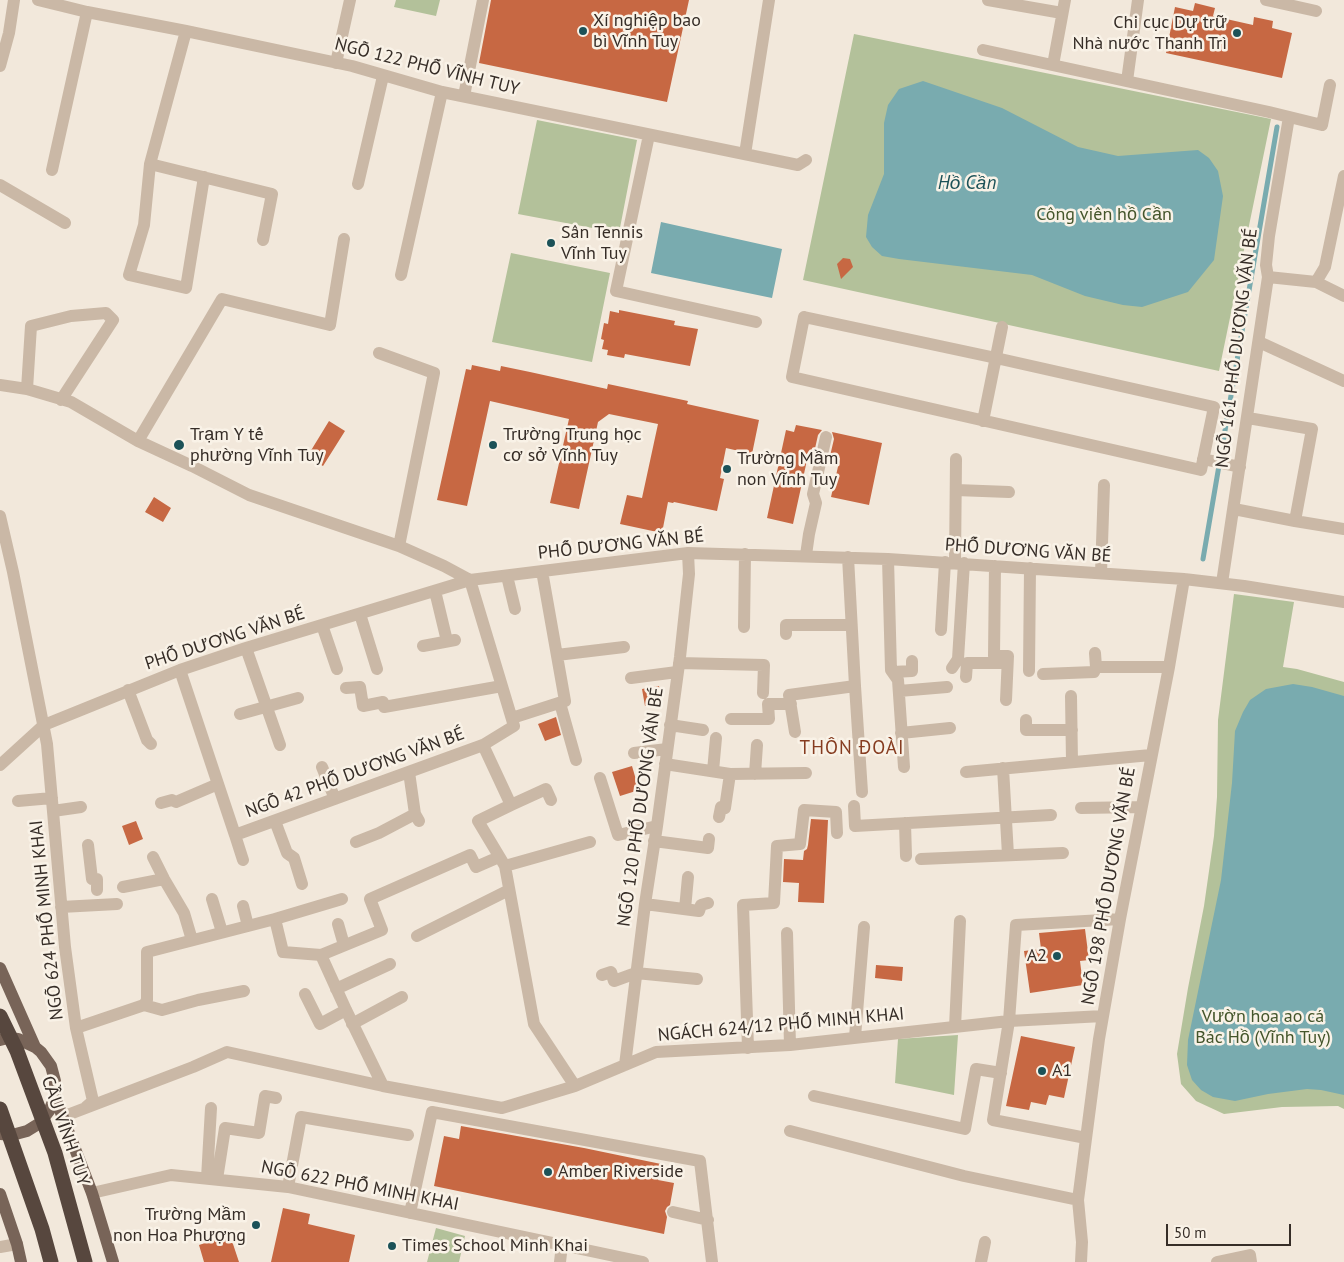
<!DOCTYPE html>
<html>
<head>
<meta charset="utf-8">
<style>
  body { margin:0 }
  #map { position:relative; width:1344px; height:1262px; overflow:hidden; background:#f2e8db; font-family:"PT Sans",sans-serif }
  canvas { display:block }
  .scale { position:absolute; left:1166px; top:1224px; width:125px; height:22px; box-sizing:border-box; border:2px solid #362d27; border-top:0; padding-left:6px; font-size:15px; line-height:18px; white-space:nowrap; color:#362d27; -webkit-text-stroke:4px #f9f2e7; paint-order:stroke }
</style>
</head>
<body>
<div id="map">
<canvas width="1344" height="1262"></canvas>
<div class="scale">50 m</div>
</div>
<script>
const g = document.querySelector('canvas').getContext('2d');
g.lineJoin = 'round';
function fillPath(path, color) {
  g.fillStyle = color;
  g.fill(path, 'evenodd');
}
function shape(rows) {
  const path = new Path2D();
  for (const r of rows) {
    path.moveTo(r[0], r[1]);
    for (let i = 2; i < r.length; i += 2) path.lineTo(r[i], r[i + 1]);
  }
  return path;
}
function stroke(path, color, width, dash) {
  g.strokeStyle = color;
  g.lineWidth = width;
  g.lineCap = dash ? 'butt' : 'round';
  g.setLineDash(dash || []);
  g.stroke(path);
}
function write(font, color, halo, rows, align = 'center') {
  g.font = font + ' "PT Sans",sans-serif';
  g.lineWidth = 5;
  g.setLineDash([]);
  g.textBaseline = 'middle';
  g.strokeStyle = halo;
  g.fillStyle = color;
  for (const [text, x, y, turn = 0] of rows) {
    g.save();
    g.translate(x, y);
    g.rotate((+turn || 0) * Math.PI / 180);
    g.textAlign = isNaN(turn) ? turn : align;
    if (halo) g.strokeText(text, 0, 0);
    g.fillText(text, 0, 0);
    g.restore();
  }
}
fillPath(shape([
  [396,0,440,0,436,16,394,7],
  [854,34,1271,119,1219,371,803,280],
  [537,120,637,140,619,233,518,214],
  [511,253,610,273,592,362,492,342],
  [1234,594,1294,602,1283,667,1297,669,1344,682,1344,1109,1338,1106,1282,1107,1224,1114,1196,1101,1181,1084,1177,1054,1188,988,1204,906,1214,836,1217,797,1218,720],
  [958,1035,954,1095,895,1083,898,1039],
  [436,1228,465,1236,459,1262,427,1262]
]), '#b3c19a');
fillPath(shape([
  [923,81,1002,108,1078,147,1118,156,1198,150,1209,158,1218,171,1223,196,1214,260,1188,292,1142,307,1123,305,1085,296,1032,275,899,259,882,256,872,247,866,237,868,215,884,174,884,123,888,105,899,89],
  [661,222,782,249,772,298,651,273],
  [1293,684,1312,687,1344,696,1344,1095,1321,1090,1307,1089,1268,1094,1235,1101,1213,1097,1201,1090,1192,1080,1187,1065,1188,1040,1221,880,1232,783,1235,731,1243,712,1250,700,1266,689]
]), '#79abaf');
stroke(shape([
  [1203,559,1277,127]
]), '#79abaf', 5);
fillPath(shape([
  [491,0,689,0,667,102,479,63],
  [1195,3,1215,8,1213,16,1253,25,1254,17,1273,21,1272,28,1292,33,1282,78,1166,53,1175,7,1193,11],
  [843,258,850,259,853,267,841,279,837,264],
  [619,310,675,321,674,325,698,329,690,366,625,354,624,358,607,355,608,350,602,349,604,340,601,339,604,323,608,324,610,311,619,313],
  [472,365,500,371,501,366,530,372,607,389,608,384,688,401,687,404,759,420,752,454,726,448,720,478,724,479,717,511,674,502,673,503,668,502,662,533,620,524,627,495,642,498,658,424,609,414,598,422,579,509,550,503,569,419,490,401,467,506,437,500,466,369,471,370],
  [329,421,345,431,323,466,307,457],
  [796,425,822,430,818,435,814,453,809,451,793,524,767,518,786,430,794,432],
  [832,432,882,443,869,505,831,497,840,458,830,456,834,439],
  [154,497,171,508,163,522,145,512],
  [659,686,662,704,645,706,642,689],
  [556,717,561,735,545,741,538,724],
  [632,766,639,790,620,796,612,772],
  [811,819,828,820,824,903,798,902,799,883,783,882,784,859,803,860,804,851,807,849,808,845],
  [136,821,143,839,129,845,122,826],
  [1085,929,1089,960,1080,961,1083,985,1030,993,1024,951,1041,949,1039,933],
  [876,965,903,967,902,981,875,978],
  [1021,1036,1075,1047,1064,1098,1049,1095,1046,1105,1031,1102,1029,1110,1006,1106],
  [461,1126,584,1148,661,1164,658,1180,674,1183,670,1205,667,1207,665,1211,667,1217,664,1234,434,1186,444,1136,459,1139],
  [283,1208,310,1214,308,1224,355,1235,349,1262,271,1262],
  [230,1235,239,1262,204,1262,199,1245]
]), '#c76843');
stroke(shape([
  [38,0,87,12,186,31,352,66,442,92,798,165,806,160],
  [988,0,1062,13],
  [1266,0,1316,11],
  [186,31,150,164,144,225,129,275,186,288,204,177],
  [983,50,1269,112,1322,125,1330,85],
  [336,63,350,0],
  [1053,65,1065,0],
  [0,66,9,33,14,0],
  [1127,81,1138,0],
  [464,96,483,0],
  [649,135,616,291,756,322],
  [745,154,769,0],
  [150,164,272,194,263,240],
  [52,170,87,12],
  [358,184,383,76],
  [0,185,65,223],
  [401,275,442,92],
  [1268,277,1316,282,1344,296],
  [1316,282,1325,267,1344,176],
  [804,317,996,358,1214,407,1201,470,792,377,804,317],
  [1259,342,1344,381],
  [379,353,434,373,399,546],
  [0,385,27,389,71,402,138,441,192,466,249,495,399,546,444,566,470,580,514,726,483,745,235,835,180,670],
  [27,389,31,326,71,316,106,313,113,320,61,400],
  [983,421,1002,327],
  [138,441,222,299,330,325,344,239],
  [1203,459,1240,467],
  [956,490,1009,492],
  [1234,509,1295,521,1312,429,1248,418],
  [0,516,13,572,47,744,65,947,76,1028,93,1101,86,1107],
  [1295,521,1344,529],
  [806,555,809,534,816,503,813,494,826,437],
  [848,557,855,686,862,792],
  [888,559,891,670,898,680,904,767],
  [955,563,956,459],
  [995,566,994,656,1008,656,1006,700],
  [1101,573,1104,485],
  [507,576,515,609],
  [1222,583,1268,277,1266,265,1269,236,1289,117],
  [435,591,447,641],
  [360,614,377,669],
  [322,625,337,669],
  [744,627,745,554],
  [941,630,945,562],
  [786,634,786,625,851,625],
  [423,646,455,640],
  [246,648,280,745],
  [1095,653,1096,667],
  [557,655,624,647],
  [679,663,764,665,763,693],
  [952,668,958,659,964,563],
  [1029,671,1030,568],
  [893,672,912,671,912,661],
  [1043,674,1094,672,1096,667,1169,667],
  [966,677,967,663,1005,663],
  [631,678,677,672],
  [346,688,360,687,363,706,383,702,384,707,502,686],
  [128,690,147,740,151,744],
  [899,691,947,687],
  [1071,696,1072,762],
  [560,703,576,760],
  [240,714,298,698],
  [512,718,565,701,542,571],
  [731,719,769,719,768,704,791,704],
  [1026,720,1026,730,1072,730],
  [670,725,703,730],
  [795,732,789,695,855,686],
  [901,733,950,728],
  [483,745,511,805,478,821,505,866,534,1024,575,1086],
  [634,753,667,749],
  [665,764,730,774,806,773],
  [0,765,44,725,180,670,246,648,470,580,688,553,888,559,1184,579,1244,586,1344,602],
  [322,767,335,799],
  [1003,768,1008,855],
  [713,771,716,738],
  [409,772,415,814,419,821],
  [966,772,1151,755],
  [755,774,757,745],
  [600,778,618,835,657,826],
  [18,801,52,798],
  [161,803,172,800,176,802,218,784],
  [511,805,546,789,551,800],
  [854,806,855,826,1051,815],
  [1081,808,1141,807],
  [53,811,81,807],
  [719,817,721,807,725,808,730,774],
  [275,821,287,853,294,858,302,884],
  [905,823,906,856],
  [235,835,243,860],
  [654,841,708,848,709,839],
  [356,842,379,833,415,814],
  [88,845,92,879,97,879,97,890],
  [153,857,164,879,184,913,192,940],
  [921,859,1063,853],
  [505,866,590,842],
  [123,887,164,879],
  [212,899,222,932],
  [645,904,699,911,701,905,708,903],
  [243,906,248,926],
  [61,907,117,904],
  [685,909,688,877],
  [275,919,342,899],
  [338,924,344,945],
  [787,933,790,1045],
  [417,936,509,890],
  [321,955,346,1010,383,1086],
  [602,975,611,972,614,981,636,973,697,979],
  [336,989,390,964],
  [305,994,320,1024,346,1010],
  [144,1005,162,1010,198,1000,244,991],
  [352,1024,402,997],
  [955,1027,960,921],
  [76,1028,144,1005,147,1000,147,952,275,919,283,952,321,955,382,930,370,899,470,855,476,867,499,857],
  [855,1037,864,927],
  [748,1048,743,905,774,903,777,846,800,844,804,810,836,812,837,833],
  [625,1065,645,904,657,826,680,657,689,574,688,553],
  [814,1096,965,1129,976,1069,1001,1073],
  [62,1117,193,1067,227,1052,383,1086,502,1108,575,1086,656,1052,790,1045,1009,1021,1103,1016],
  [790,1131,964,1176,1078,1200],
  [1086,1138,993,1120,1009,1021,1016,925,1120,919],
  [207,1178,211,1108],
  [217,1179,225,1128,259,1133,265,1096,276,1098],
  [288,1187,301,1117,408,1135],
  [92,1193,171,1175,288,1187,643,1262],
  [673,1212,708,1220],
  [410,1213,432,1112,700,1161,712,1262],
  [0,1247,17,1244],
  [560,1262,562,1245],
  [981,1262,985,1242],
  [1081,1262,1082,1242,1078,1200,1099,1039,1120,919,1169,667,1184,579],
  [1217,1262,1250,1255,1251,1262]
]), '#cab8a6', 12);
stroke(shape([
  [0,968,35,1047],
  [0,1040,8,1038,18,1039,35,1047,41,1052,51,1066,55,1081,55,1097,49,1111,40,1123,27,1131,12,1135,0,1134],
  [55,1097,92,1193,113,1262],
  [0,1194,17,1244,21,1262]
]), '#786458', 12);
stroke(shape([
  [0,1016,17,1051,55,1153,85,1262],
  [0,1109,42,1229,51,1262]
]), '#57473e', 15);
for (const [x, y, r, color] of [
  [583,31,5,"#1c5258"],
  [1237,33,5,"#1c5258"],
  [551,243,5,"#1c5258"],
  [179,445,6,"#1c5258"],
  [493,445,5,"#1c5258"],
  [727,469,5,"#1c5258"],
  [1057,956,5,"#1c5258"],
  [1042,1071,5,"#1c5258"],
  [548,1172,5,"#1c5258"],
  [256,1225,5,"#1c5258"],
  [392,1246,5,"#1c5258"]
]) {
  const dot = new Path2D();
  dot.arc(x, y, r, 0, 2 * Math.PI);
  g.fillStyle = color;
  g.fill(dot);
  stroke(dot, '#f9f2e7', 2);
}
write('18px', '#362d27', '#f9f2e7', [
  ["Xí nghiệp bao",593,21],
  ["bì Vĩnh Tuy",593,42],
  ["Chi cục Dự trữ",1227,23,"right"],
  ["Nhà nước Thanh Trì",1227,44,"right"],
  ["Sân Tennis",561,233],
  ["Vĩnh Tuy",561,254],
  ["Trạm Y tế",190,435],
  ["phường Vĩnh Tuy",190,456],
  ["Trường Trung học",503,435],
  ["cơ sở Vĩnh Tuy",503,456],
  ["Trường Mầm",737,459],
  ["non Vĩnh Tuy",737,480],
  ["A2",1047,956,"right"],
  ["A1",1052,1071],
  ["Amber Riverside",558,1172],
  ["Trường Mầm",246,1215,"right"],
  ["non Hoa Phượng",246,1236,"right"],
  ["Times School Minh Khai",402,1246]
], 'left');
write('18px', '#362d27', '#f9f2e7', [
  ["NGÕ 122 PHỐ VĨNH TUY",427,67,14],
  ["NGÕ 161 PHỐ DƯƠNG VĂN BÉ",1237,348,-83],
  ["PHỐ DƯƠNG VĂN BÉ",621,545,-6],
  ["PHỐ DƯƠNG VĂN BÉ",1028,551,4],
  ["PHỐ DƯƠNG VĂN BÉ",225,639,-18],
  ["NGÕ 42 PHỐ DƯƠNG VĂN BÉ",355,773,-20],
  ["NGÕ 120 PHỐ DƯƠNG VĂN BÉ",641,807,-82],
  ["NGÕ 198 PHỐ DƯƠNG VĂN BÉ",1109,886,-80],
  ["NGÕ 624 PHỐ MINH KHAI",47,920,-96],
  ["NGÁCH 624/12 PHỐ MINH KHAI",781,1025,-5],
  ["CẦU VĨNH TUY",65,1131,71],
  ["NGÕ 622 PHỐ MINH KHAI",360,1186,11]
]);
write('18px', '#44552b', '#f9f2e7', [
  ["Công viên hồ Cần",1104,215],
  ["Vườn hoa ao cá",1263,1017],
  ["Bác Hồ (Vĩnh Tuy)",1263,1038]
]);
write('italic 19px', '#1c5258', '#f9f2e7', [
  ["Hồ Cần",967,184]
]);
g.letterSpacing = '1px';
write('19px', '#863c20', '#f9f2e7', [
  ["THÔN ĐOÀI",852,749]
]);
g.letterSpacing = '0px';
</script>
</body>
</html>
